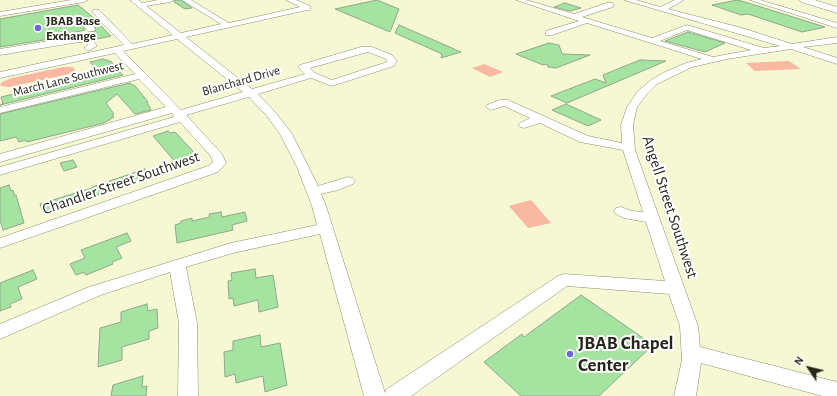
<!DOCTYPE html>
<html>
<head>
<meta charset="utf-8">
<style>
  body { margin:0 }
  #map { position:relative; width:837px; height:396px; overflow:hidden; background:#f6f8d3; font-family:"Alegreya Sans",sans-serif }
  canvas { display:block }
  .north { position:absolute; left:789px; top:348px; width:40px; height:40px; -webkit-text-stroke:3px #fff; paint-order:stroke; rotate:305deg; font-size:11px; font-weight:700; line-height:16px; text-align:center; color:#262619 }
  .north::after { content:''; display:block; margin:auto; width:14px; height:18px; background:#262619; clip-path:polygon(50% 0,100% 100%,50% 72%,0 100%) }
</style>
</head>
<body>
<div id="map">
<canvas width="837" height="396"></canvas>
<div class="north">N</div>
</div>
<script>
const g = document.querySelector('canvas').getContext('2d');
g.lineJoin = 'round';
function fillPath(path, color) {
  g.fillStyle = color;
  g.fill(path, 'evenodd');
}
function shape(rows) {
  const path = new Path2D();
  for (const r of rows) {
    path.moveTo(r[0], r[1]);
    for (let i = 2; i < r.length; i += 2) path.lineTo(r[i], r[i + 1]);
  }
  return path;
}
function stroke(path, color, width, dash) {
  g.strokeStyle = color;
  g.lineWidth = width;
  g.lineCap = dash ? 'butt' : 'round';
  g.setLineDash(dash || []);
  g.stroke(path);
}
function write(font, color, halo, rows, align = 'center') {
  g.font = font + ' "Alegreya Sans",sans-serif';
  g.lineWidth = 4;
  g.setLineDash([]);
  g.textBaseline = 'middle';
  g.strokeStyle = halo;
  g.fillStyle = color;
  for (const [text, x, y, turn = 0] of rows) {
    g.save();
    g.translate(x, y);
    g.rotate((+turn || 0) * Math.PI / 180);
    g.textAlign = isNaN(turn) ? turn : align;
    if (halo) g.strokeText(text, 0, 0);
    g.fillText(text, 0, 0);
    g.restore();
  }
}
fillPath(shape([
  [789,61,801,69,755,71,746,63],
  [484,64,503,72,490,77,472,68],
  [63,67,73,67,75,70,69,74,19,85,10,87,0,86,2,82,12,78],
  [531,200,551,223,528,228,509,206]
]), '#f9b8a1');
const building = shape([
  [175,0,181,0,192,8,185,9,174,2,175,0],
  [377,0,399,9,390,32,335,9,377,0],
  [737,0,745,2,825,27,802,32,748,14,741,15,712,5,737,0],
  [565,3,581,8,570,11,554,7,565,3],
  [78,5,94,18,86,20,83,27,85,30,49,38,50,39,0,47,0,19,78,5],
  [100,25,111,36,97,39,91,32,95,32,95,26,100,25],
  [399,25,461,52,441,58,442,54,395,33,399,25],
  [688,32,725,43,705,52,665,41,688,32],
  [549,43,559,45,562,54,590,55,556,68,548,67,547,64,543,65,516,54,549,43],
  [103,59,105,60,108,60,109,62,111,61,115,68,123,75,0,105,3,104,1,97,101,74,90,62,103,59],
  [640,60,666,61,567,103,551,96,595,79,606,83,603,75,640,60],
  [130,83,136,87,148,102,147,102,151,110,135,114,117,94,106,103,114,114,112,115,114,117,104,123,27,142,26,140,19,142,16,137,0,141,0,114,130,83],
  [566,104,601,120,588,126,552,110,566,104],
  [168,131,170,133,175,132,192,150,195,154,190,155,193,158,177,164,153,136,168,131],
  [73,160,77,167,64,171,60,163,73,160],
  [145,169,152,177,97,195,92,187,145,169],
  [9,185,11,191,13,190,14,195,16,195,24,223,3,230,0,220,0,188,9,185],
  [92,188,97,196,57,211,56,209,43,213,40,204,92,188],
  [221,212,222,217,245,212,247,221,232,225,233,230,177,243,175,225,181,223,181,221,192,218,192,221,210,217,209,214,221,212],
  [127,233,131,241,116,247,122,258,112,262,113,264,86,275,84,272,76,275,70,264,85,258,81,250,127,233],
  [255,269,256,278,273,275,278,307,259,312,258,300,234,306,233,298,229,299,228,281,232,280,231,273,255,269],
  [33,270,37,279,18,287,22,299,10,304,11,307,0,311,0,283,33,270],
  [581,295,653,345,599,396,521,396,484,362,522,334,524,337,581,295],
  [147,304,148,311,157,309,158,328,149,331,149,339,122,347,122,360,98,367,100,328,121,322,121,312,147,304],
  [260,335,261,347,280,343,287,385,265,392,263,376,236,383,235,374,225,377,224,352,233,350,233,341,260,335],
  [143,376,142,387,147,386,146,396,111,396,113,385,143,376]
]);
fillPath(building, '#a5e3a1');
stroke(building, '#8fa88d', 1);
const minor = shape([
  [71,0,88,0,84,2,0,16,0,12,71,0],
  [130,0,138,0,142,3,158,0,174,0,170,2,146,6,181,33,221,24,182,0,191,0,229,23,300,7,286,0,296,0,310,6,310,10,307,10,186,37,252,89,305,74,298,67,300,65,361,47,372,47,392,55,397,61,394,66,332,86,311,78,258,94,275,112,292,134,318,186,348,177,353,178,355,181,353,184,338,190,321,194,326,206,385,393,387,389,558,276,564,274,665,281,646,222,624,218,616,214,614,211,616,208,621,207,632,211,643,212,623,150,580,142,540,123,524,128,520,127,518,125,520,123,530,118,504,106,491,110,486,107,487,105,500,100,508,100,588,136,622,143,621,125,627,107,638,91,651,80,665,72,686,63,702,59,587,23,552,35,546,35,546,31,579,21,516,0,526,0,574,14,607,3,613,3,613,7,582,17,652,38,687,25,764,48,780,46,624,0,636,0,660,7,675,0,684,0,668,9,742,28,792,44,837,37,837,43,803,47,837,58,837,64,791,49,727,59,692,67,657,84,646,95,637,107,633,125,635,150,698,326,700,347,837,382,837,396,822,396,701,363,696,396,674,396,682,360,680,326,669,294,567,286,411,396,364,396,320,234,233,253,186,267,197,323,198,396,178,396,179,323,170,272,101,295,0,339,0,324,89,287,231,243,317,225,312,206,297,167,280,134,267,116,249,97,186,115,222,154,226,163,218,172,0,248,0,238,208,166,213,162,210,155,180,122,0,175,0,167,174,117,172,113,0,162,0,154,166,107,139,79,0,113,0,107,135,74,115,53,0,78,0,72,124,45,102,23,93,25,95,29,94,31,88,31,85,28,84,26,87,21,99,19,92,12,93,10,99,10,132,44,173,35,130,0],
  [687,30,751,50,713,57,660,41,687,30],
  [177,39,243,92,181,110,123,51,177,39],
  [368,52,386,59,387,62,332,80,315,73,310,68,368,52],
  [750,0,760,0,837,23,837,28,750,0],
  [79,36,91,38,97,46,88,51,84,48,88,45,85,42,79,42,0,55,0,49,79,36]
]);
const highway = shape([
  [800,0,815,0,837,7,837,13,801,2,800,0]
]);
stroke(minor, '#8c8c6b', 1);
stroke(highway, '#8c8c6b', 1);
fillPath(minor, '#fff');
fillPath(highway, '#fff');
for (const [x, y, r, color] of [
  [38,28,4,"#6d66e1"],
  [570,354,4,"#6d66e1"]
]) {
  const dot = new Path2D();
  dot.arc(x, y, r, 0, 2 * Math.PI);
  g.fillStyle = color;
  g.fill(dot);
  stroke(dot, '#fff', 1.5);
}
write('bold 13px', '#262619', '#fff', [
  ["JBAB Base",46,21],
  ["Exchange",46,36]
], 'left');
write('13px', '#262619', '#fff', [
  ["March Lane Southwest",68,79,-14],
  ["Blanchard Drive",241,81,-16]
]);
write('16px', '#262619', '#fff', [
  ["Chandler Street Southwest",121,183,-19],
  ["Angell Street Southwest",670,207,72]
]);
write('bold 19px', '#262619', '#fff', [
  ["JBAB Chapel",578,343],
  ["Center",578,365]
], 'left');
</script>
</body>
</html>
